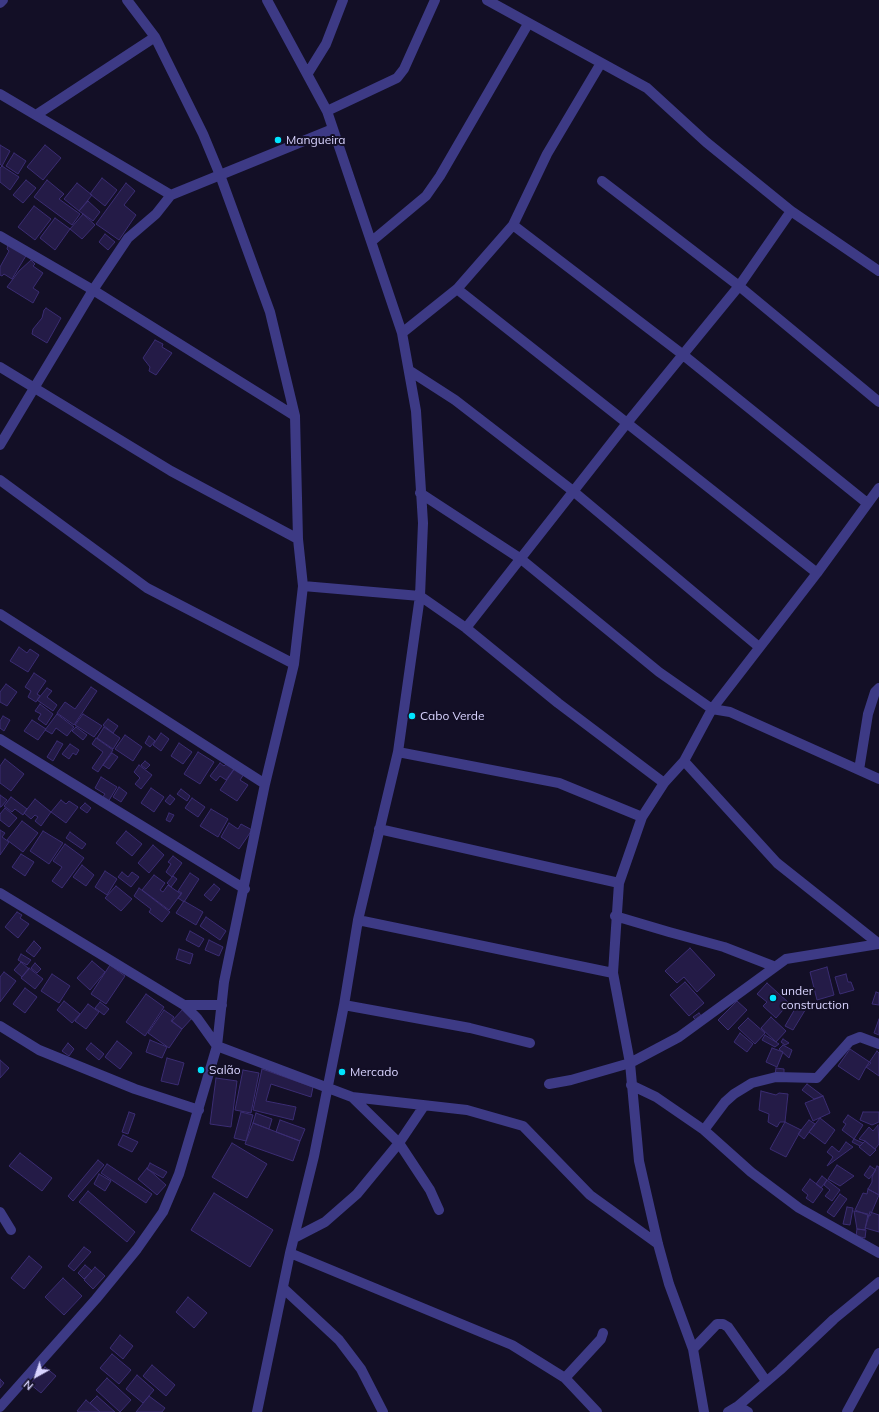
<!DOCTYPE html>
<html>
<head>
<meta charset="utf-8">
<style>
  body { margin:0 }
  #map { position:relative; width:879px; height:1412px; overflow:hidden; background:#130f26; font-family:Mulish,sans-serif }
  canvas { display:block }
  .north { position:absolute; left:16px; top:1356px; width:40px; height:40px; -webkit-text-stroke:3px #130f26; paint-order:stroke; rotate:220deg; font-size:11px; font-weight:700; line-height:16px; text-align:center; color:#d9d4ff }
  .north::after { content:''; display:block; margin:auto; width:14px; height:18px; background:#d9d4ff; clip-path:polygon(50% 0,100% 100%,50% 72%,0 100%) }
</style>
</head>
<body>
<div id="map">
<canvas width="879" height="1412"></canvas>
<div class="north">N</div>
</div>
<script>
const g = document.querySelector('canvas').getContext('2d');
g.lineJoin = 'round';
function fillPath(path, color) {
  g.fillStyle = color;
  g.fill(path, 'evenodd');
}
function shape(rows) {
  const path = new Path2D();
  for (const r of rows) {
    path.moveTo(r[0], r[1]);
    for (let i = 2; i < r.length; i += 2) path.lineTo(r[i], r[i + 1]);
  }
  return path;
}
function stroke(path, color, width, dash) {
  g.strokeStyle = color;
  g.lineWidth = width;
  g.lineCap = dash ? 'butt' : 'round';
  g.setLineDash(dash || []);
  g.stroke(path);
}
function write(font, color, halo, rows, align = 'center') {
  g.font = font + ' Mulish,sans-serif';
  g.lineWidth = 4;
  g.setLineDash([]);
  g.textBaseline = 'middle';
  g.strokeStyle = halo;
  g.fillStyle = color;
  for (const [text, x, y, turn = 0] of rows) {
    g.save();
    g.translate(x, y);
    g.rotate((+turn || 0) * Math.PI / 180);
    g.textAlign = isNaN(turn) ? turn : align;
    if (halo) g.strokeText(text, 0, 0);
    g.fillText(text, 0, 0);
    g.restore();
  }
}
const building = shape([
  [0,145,10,151,2,166,0,164,0,145],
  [45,145,61,158,43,180,27,167,45,145],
  [14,153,26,161,18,174,6,166,14,153],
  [2,166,19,177,10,190,0,182,0,168,2,166],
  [102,178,117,190,105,206,90,194,102,178],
  [26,180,36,188,23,203,13,195,26,180],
  [47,180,64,194,59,199,80,214,72,225,34,197,47,180],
  [77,183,92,195,79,211,64,199,77,183],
  [126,183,135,191,124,205,136,215,119,240,96,224,126,183],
  [88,201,100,212,93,221,79,211,88,201],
  [34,206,51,219,35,240,18,227,34,206],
  [83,214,95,225,82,239,70,229,83,214],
  [55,218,70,229,55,250,40,238,55,218],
  [105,234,115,242,108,250,99,242,105,234],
  [8,245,27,254,12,279,4,274,2,276,0,275,0,267,9,251,7,249,8,245],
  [31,260,35,264,33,266,43,273,33,288,39,292,33,303,7,287,19,271,31,260],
  [46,308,61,318,47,343,32,334,33,329,42,318,44,310,46,308],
  [155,340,163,344,162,347,172,353,156,375,149,371,150,367,143,358,155,340],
  [19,647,27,653,30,649,39,655,28,672,10,661,19,647],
  [34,673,46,681,37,694,40,696,36,702,28,697,31,691,25,687,34,673],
  [6,684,17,692,7,706,0,702,0,692,6,684],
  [91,687,97,691,74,725,57,713,65,702,75,709,91,687],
  [47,688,52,691,47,697,57,705,53,711,37,700,47,688],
  [40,704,53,714,46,725,38,719,41,714,35,711,40,704],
  [57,714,74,727,67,736,56,728,52,734,45,730,57,714],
  [83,714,102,726,94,737,75,725,83,714],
  [3,716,10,720,4,731,0,728,0,721,3,716],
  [108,719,118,726,113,733,103,725,108,719],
  [32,720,46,729,38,740,24,731,32,720],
  [76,727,87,735,83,740,72,731,76,727],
  [104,727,120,738,113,749,97,738,104,727],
  [161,733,169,739,161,751,153,745,161,733],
  [125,735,142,747,133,761,115,749,125,735],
  [149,736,155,741,150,747,145,743,149,736],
  [96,738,113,750,98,772,92,768,103,752,92,744,96,738],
  [57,741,63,744,53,761,47,757,57,741],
  [179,743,192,752,183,764,171,756,179,743],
  [70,744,79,750,76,755,73,753,69,759,62,754,70,744],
  [198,752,214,762,200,784,184,774,198,752],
  [112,753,118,757,109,769,103,765,112,753],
  [5,759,24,774,11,791,0,783,0,766,5,759],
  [145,761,150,765,146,769,141,765,145,761],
  [220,763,224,766,227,763,234,769,226,780,220,776,216,781,210,776,220,763],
  [139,765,152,775,141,789,135,784,140,778,134,772,139,765],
  [235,768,244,774,240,780,248,785,237,801,220,790,235,768],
  [101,777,117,787,108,802,102,798,105,794,95,788,101,777],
  [119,787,127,793,121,802,113,797,119,787],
  [151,788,164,797,154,812,141,803,151,788],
  [181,789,190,796,187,801,177,794,181,789],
  [0,795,7,800,1,807,0,807,0,795],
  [170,795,175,799,170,805,165,801,170,795],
  [11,797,27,809,23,815,15,809,12,812,4,806,11,797],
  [192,798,205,807,198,817,185,808,192,798],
  [35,799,51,812,41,826,35,821,38,817,35,815,31,819,24,813,35,799],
  [61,800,66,804,69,801,78,807,66,823,51,812,61,800],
  [85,803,91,808,87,813,80,808,85,803],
  [5,808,17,818,9,827,0,820,0,814,5,808],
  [211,809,228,819,218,837,200,826,211,809],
  [169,813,174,815,170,822,166,820,169,813],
  [22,821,38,833,23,852,7,840,22,821],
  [229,823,238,829,241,824,252,830,239,849,221,837,229,823],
  [0,830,5,833,2,837,9,842,0,855,0,830],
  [43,831,63,843,49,864,30,851,43,831],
  [126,831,142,844,132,856,116,843,126,831],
  [70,832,86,844,82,849,66,838,70,832],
  [65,844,84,858,62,888,52,881,62,867,53,861,65,844],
  [153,845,164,855,149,873,138,863,153,845],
  [21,854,34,862,25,876,12,867,21,854],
  [173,856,182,863,172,877,166,872,171,864,168,862,173,856],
  [82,865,94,875,86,886,73,877,82,865],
  [105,871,117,879,107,895,95,887,105,871],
  [122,872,128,877,132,872,139,877,131,887,118,877,122,872],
  [190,873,199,879,184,902,178,898,182,893,178,891,190,873],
  [154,875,165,883,160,890,163,892,168,885,181,894,169,910,142,890,154,875],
  [173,876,177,879,171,887,167,883,173,876],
  [214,884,220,889,211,901,204,895,214,884],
  [116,886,132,899,121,911,105,898,116,886],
  [139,888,170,912,162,922,149,912,151,909,134,896,139,888],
  [184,901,203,912,196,925,176,913,184,901],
  [17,912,22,915,20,918,29,924,18,938,5,927,17,912],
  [206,917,226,931,220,940,200,926,206,917],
  [190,931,204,939,199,947,186,940,190,931],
  [209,940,223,947,219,956,205,950,209,940],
  [34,941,41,948,34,957,26,951,34,941],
  [690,948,715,975,697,992,684,977,677,983,665,971,690,948],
  [179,949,193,954,190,964,176,959,179,949],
  [21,954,31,960,27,965,18,960,21,954],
  [92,961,105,972,90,990,77,978,92,961],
  [21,962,29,969,22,977,14,970,21,962],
  [35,963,41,969,37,973,31,968,35,963],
  [110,965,125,976,106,1004,91,994,110,965],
  [827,967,834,995,817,1000,810,972,827,967],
  [29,968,43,979,35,989,21,978,29,968],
  [4,972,16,981,0,1002,0,977,4,972],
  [52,974,70,986,59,1003,41,991,52,974],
  [846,974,848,982,851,982,854,990,840,994,835,977,846,974],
  [685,982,704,1003,689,1016,670,995,685,982],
  [767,983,789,1003,776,1018,763,1006,767,1002,757,994,767,983],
  [25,988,37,997,25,1013,13,1004,25,988],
  [876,992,879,993,879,1005,872,1004,876,992],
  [146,994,164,1007,145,1036,126,1022,146,994],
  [64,1001,80,1014,72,1023,57,1010,64,1001],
  [737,1001,747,1010,728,1030,718,1020,737,1001],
  [100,1002,109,1009,104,1015,95,1008,100,1002],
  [799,1002,807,1007,793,1030,785,1026,799,1002],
  [88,1004,99,1012,86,1029,75,1021,88,1004],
  [183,1009,193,1017,182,1029,172,1021,183,1009],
  [164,1010,174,1017,171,1021,182,1029,169,1048,148,1033,164,1010],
  [699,1013,702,1017,696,1020,693,1017,699,1013],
  [771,1017,786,1031,776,1042,761,1028,771,1017],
  [748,1018,765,1033,755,1044,738,1028,748,1018],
  [879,1019,879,1035,874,1033,879,1019],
  [740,1033,753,1044,747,1052,734,1042,740,1033],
  [765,1035,779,1044,775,1047,762,1040,765,1035],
  [783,1039,789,1043,785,1045,781,1042,783,1039],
  [150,1040,167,1047,162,1058,146,1052,150,1040],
  [117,1041,132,1053,120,1069,105,1057,117,1041],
  [68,1043,74,1049,69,1056,62,1051,68,1043],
  [91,1043,104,1054,99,1060,86,1049,91,1043],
  [783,1045,792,1050,789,1058,779,1049,783,1045],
  [772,1048,783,1052,777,1067,766,1062,772,1048],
  [850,1049,871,1063,866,1067,859,1080,838,1066,850,1049],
  [877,1051,879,1053,879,1076,866,1067,877,1051],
  [167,1058,184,1063,178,1085,161,1081,167,1058],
  [0,1060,9,1068,0,1078,0,1060],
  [776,1068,784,1069,784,1076,775,1075,776,1068],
  [262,1069,313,1087,311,1097,271,1084,266,1101,296,1107,293,1120,253,1110,262,1069],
  [243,1070,259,1073,251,1113,235,1110,243,1070],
  [216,1078,237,1081,231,1127,210,1124,216,1078],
  [807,1084,823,1096,814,1099,802,1090,807,1084],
  [761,1091,776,1095,779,1093,788,1094,785,1122,780,1122,777,1127,768,1122,769,1114,759,1110,761,1091],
  [823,1096,830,1113,813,1121,805,1103,823,1096],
  [129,1112,135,1114,128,1134,122,1132,129,1112],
  [241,1112,253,1115,246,1141,234,1138,241,1112],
  [863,1112,879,1112,879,1122,872,1125,860,1120,863,1112],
  [256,1113,272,1119,269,1129,253,1123,256,1113],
  [848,1115,863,1125,854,1139,842,1130,846,1124,843,1122,848,1115],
  [820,1118,835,1130,825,1144,809,1132,820,1118],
  [280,1120,305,1129,300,1141,276,1132,280,1120],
  [809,1120,815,1124,804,1139,798,1134,809,1120],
  [785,1122,801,1130,786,1157,770,1149,785,1122],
  [253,1123,300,1141,293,1161,245,1144,253,1123],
  [878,1125,879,1144,875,1149,865,1141,859,1139,869,1127,873,1131,878,1125],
  [123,1135,138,1142,132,1152,118,1145,123,1135],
  [854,1139,863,1143,860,1146,852,1142,854,1139],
  [865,1141,876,1150,870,1156,859,1147,865,1141],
  [846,1142,853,1147,827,1166,833,1157,827,1152,832,1146,839,1152,846,1142],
  [232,1143,267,1164,247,1198,212,1177,232,1143],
  [20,1153,52,1178,42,1191,9,1166,20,1153],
  [98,1160,104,1165,73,1201,68,1196,98,1160],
  [150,1163,167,1172,163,1178,147,1169,150,1163],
  [107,1164,152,1194,146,1203,101,1173,107,1164],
  [837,1165,854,1176,840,1186,828,1179,837,1165],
  [870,1166,876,1170,869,1179,864,1175,870,1166],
  [877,1166,879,1167,879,1195,868,1189,872,1182,872,1177,877,1166],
  [147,1168,166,1185,157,1195,138,1179,147,1168],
  [99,1174,111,1181,105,1191,94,1184,99,1174],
  [822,1176,827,1180,821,1188,816,1184,822,1176],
  [810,1179,823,1189,813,1203,806,1198,808,1195,802,1190,810,1179],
  [827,1180,840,1190,832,1201,825,1196,830,1190,824,1185,827,1180],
  [868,1189,879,1195,870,1216,855,1210,863,1193,867,1194,868,1189],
  [88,1191,135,1232,127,1242,79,1202,88,1191],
  [214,1193,273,1230,250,1267,191,1230,214,1193],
  [840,1194,847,1199,834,1217,827,1212,840,1194],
  [847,1207,853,1208,850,1225,843,1224,847,1207],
  [854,1211,868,1214,865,1230,857,1229,854,1211],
  [870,1212,879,1215,879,1232,865,1228,870,1212],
  [857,1229,866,1230,865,1238,856,1236,857,1229],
  [84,1247,91,1252,74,1271,68,1266,84,1247],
  [29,1256,42,1267,24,1289,11,1278,29,1256],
  [85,1265,92,1271,84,1279,78,1273,85,1265],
  [95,1267,105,1276,93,1289,84,1280,95,1267],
  [63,1278,82,1296,64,1315,45,1297,63,1278],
  [188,1297,207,1313,194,1328,176,1312,188,1297],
  [120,1335,133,1346,123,1359,110,1348,120,1335],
  [112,1354,131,1370,119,1384,100,1368,112,1354],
  [152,1365,175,1385,166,1396,143,1376,152,1365],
  [45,1367,56,1376,41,1393,30,1384,45,1367],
  [137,1375,154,1390,143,1403,126,1389,137,1375],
  [107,1378,131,1400,120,1412,96,1390,107,1378],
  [0,1379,4,1383,0,1388,0,1379],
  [97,1396,115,1412,100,1412,90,1403,97,1396],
  [149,1396,165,1408,162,1412,136,1412,149,1396],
  [86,1400,100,1412,79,1412,77,1411,86,1400]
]);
fillPath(building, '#241b47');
stroke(building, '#3b2d73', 1);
stroke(shape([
  [487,0,647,88,706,142,791,211,879,271],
  [0,3,3,0],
  [308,73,326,44,343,0],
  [0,94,171,195],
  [327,111,397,78,404,69,435,0],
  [36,115,155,37],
  [602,181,739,286,879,402],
  [513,225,682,354,867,503],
  [0,236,93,290,295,416],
  [372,241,426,196,440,176,528,24],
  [457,289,817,573],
  [402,333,457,289,513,225,547,154,601,63],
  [0,367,171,471,298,539],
  [410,371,455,400,573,491,759,647],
  [0,445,93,290,128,238,156,214,171,195,333,129],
  [0,480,147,588,294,664],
  [420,493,521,559,659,672,712,709,730,712,879,779],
  [303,586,420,596,466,628,558,703,664,783],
  [0,614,265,784],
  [466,628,627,423,739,286,791,211],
  [0,739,245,889],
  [398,752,559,783,642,817],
  [684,761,777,863,879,944],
  [859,770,868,714,875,692,879,688],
  [379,829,619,883],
  [0,893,184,1005,197,1018,217,1046,352,1097,467,1110,523,1126,590,1195,658,1244],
  [615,916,669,932,724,947,773,966],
  [358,920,613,973],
  [184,1005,222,1005],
  [344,1005,470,1028,530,1043],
  [0,1026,39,1050,135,1089,199,1110],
  [549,1084,571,1080,630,1063,679,1037,786,959,879,944],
  [631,1085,656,1097,704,1130,751,1172,799,1208,879,1253],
  [352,1097,399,1143,430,1190,439,1210],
  [704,1130,725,1102,734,1094,752,1083,776,1077,817,1078,850,1041,860,1037,879,1044],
  [0,1212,11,1230],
  [294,1238,325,1222,357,1194,399,1143,424,1106],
  [290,1253,512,1345,565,1378,597,1412],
  [283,1288,339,1340,361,1369,383,1412],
  [693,1349,717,1324,723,1324,728,1327,766,1381],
  [565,1378,601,1339,603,1333],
  [738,1406,748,1412],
  [0,1407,96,1299,137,1249,163,1212,179,1174,217,1046,224,982,265,784,294,664,303,586,298,539,295,416,270,312,220,175,203,134,155,37,127,0],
  [257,1412,290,1253,314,1156,344,1005,358,920,398,752,420,596,423,523,416,411,402,333,327,111,267,0],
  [704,1412,693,1349,669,1284,658,1244,639,1161,630,1063,613,973,619,883,642,817,664,783,684,761,712,709,817,573,879,488],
  [728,1412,738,1406,780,1370,834,1319,879,1282],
  [847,1412,879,1353]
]), '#3d3a85', 10);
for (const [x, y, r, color] of [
  [278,140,4,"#00e5ff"],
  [412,716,4,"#00e5ff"],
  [773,998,4,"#00e5ff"],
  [201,1070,4,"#00e5ff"],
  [342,1072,4,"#00e5ff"]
]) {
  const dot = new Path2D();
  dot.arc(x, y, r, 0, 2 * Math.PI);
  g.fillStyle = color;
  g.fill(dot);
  stroke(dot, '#130f26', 1.5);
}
write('12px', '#d9d4ff', '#130f26', [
  ["Mangueira",286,140],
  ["Cabo Verde",420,716],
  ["under",781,991],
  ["construction",781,1005],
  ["Salão",209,1070],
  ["Mercado",350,1072]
], 'left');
</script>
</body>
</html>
